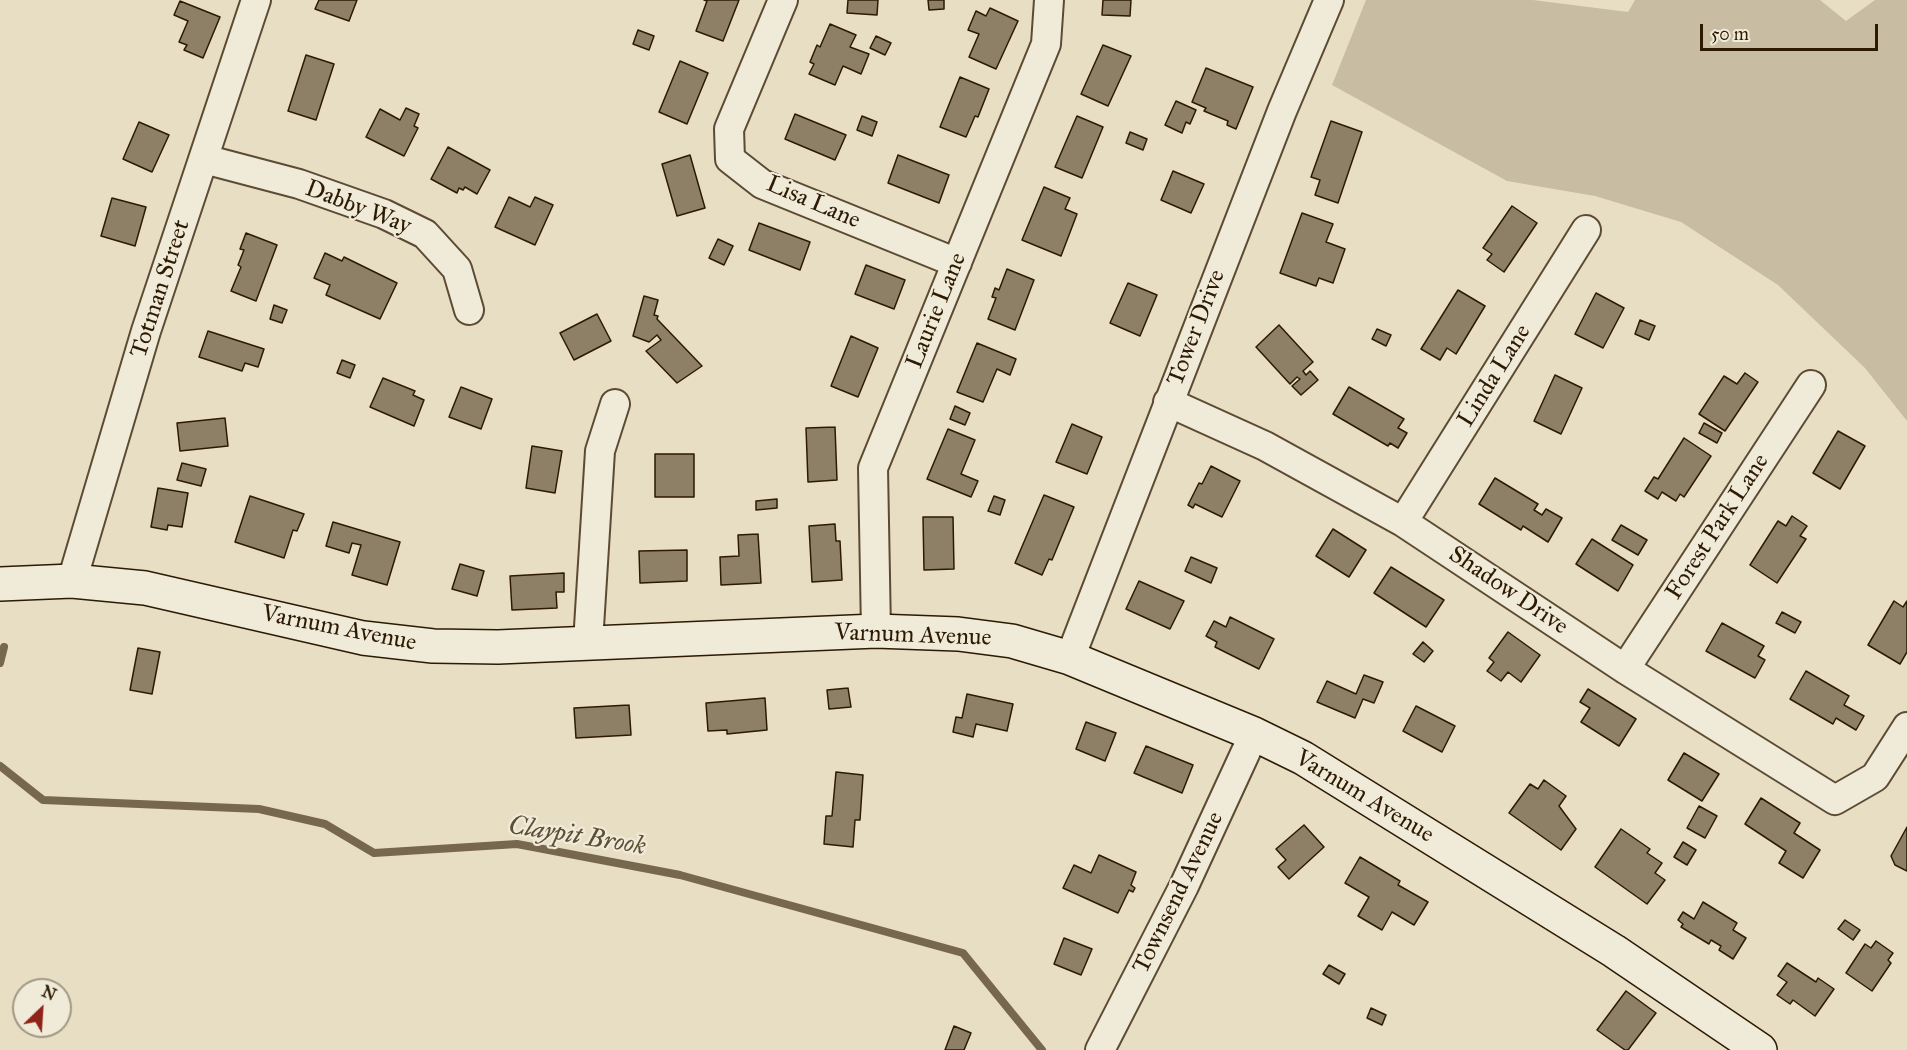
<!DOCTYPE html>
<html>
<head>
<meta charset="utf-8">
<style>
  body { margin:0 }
  #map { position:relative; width:1907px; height:1050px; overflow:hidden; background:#e8dec4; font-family:"IM FELL Great Primer",serif }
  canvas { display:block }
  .north { position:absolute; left:12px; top:978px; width:60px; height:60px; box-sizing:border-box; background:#f0ead9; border:2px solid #a29783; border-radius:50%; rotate:25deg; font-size:16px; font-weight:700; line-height:24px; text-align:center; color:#2d1a02 }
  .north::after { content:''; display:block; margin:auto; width:21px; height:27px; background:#8f2418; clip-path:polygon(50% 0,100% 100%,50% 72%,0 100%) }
  .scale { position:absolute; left:1700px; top:24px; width:178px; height:27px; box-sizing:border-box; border:3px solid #2d1a02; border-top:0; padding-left:8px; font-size:18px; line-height:21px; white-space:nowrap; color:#2d1a02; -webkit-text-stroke:4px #f0ead9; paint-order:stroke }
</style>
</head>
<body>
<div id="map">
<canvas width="1907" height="1050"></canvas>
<div class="north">N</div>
<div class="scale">50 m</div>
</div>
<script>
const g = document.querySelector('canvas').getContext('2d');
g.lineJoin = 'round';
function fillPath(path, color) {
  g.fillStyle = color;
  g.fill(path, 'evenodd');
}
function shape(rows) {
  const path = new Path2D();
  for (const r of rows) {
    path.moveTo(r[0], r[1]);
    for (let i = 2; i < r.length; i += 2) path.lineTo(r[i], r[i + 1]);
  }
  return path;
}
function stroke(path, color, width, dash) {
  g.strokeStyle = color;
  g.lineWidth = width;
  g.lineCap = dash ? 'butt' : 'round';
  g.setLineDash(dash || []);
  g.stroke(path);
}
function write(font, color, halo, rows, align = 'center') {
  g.font = font + ' "IM FELL Great Primer",serif';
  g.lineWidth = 4.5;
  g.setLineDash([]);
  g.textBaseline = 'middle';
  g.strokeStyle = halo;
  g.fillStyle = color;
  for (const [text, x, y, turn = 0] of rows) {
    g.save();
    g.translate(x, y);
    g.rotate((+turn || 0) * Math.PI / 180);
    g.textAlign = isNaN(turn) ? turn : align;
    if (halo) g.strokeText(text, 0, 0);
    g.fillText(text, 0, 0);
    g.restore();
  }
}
fillPath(shape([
  [1366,0,1533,0,1628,12,1635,0,1820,0,1846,21,1875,0,1907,0,1907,421,1865,368,1778,285,1681,222,1595,196,1507,181,1332,85]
]), '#c8bda3');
stroke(shape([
  [0,663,4,647],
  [0,766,43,800,259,809,325,824,374,853,517,844,680,875,963,953,1042,1050]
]), '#77674f', 8);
const building = shape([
  [319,0,357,0,349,21,315,9,319,0],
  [704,0,739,0,723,41,696,31,707,1,704,0],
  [848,0,878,0,877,15,847,13,848,0],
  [928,0,944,0,944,9,929,10,928,0],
  [1103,0,1131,0,1130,16,1102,15,1103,0],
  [180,1,220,17,203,58,184,50,187,45,179,42,188,21,174,15,180,1],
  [990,8,1018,21,996,69,969,57,979,34,968,30,976,11,986,16,990,8],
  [830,24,856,35,850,47,869,54,861,74,843,66,835,85,809,74,814,64,810,62,817,45,820,47,830,24],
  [638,30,654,36,649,50,633,44,638,30],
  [876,36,891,43,885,55,870,48,876,36],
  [1103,45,1131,56,1108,106,1081,94,1103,45],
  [306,55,334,64,316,120,288,111,306,55],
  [680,61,708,73,687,124,659,112,680,61],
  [1206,68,1253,87,1236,129,1227,125,1228,121,1204,111,1206,108,1192,102,1206,68],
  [960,77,989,89,978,117,975,116,966,137,940,127,960,77],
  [1176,101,1196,110,1190,124,1186,122,1182,133,1165,125,1176,101],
  [406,108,419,114,414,126,418,128,404,156,366,137,380,109,400,120,406,108],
  [795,114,846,135,835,160,785,139,795,114],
  [862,116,877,122,872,136,857,130,862,116],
  [1077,116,1103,127,1082,178,1055,167,1077,116],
  [1331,121,1362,132,1338,203,1315,195,1320,180,1311,177,1331,121],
  [139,122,169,135,152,172,123,159,139,122],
  [1130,132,1147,139,1143,150,1126,143,1130,132],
  [448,147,490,170,477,194,465,187,463,190,459,188,457,193,431,179,448,147],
  [690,155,705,208,677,216,662,164,690,155],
  [898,155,949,175,939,203,888,183,898,155],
  [1173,171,1204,184,1191,213,1161,200,1173,171],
  [1044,187,1070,198,1065,209,1077,214,1061,256,1022,240,1044,187],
  [509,197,530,207,535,197,553,205,535,245,495,227,509,197],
  [112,198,146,207,135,246,101,236,112,198],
  [1512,206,1537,223,1504,272,1487,260,1492,254,1483,248,1512,206],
  [1302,213,1333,224,1326,242,1345,249,1333,283,1319,278,1316,286,1280,273,1302,213],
  [759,223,810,242,800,270,749,250,759,223],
  [246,233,277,245,256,301,231,291,241,267,238,265,244,250,240,249,246,233],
  [718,239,733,246,724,265,709,258,718,239],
  [325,253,342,261,344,257,397,283,380,319,326,295,330,285,314,278,325,253],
  [866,265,905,280,894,309,855,294,866,265],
  [1007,269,1034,280,1015,330,988,319,996,298,992,297,995,288,999,290,1007,269],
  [1128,283,1157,295,1140,336,1110,323,1128,283],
  [1458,290,1485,306,1456,354,1447,348,1440,360,1421,349,1458,290],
  [1596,293,1624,308,1603,348,1575,334,1596,293],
  [644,296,658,300,654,315,658,316,657,319,702,366,677,383,646,351,661,340,657,335,649,342,633,336,644,296],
  [274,305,287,310,282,323,270,319,274,305],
  [597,314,611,341,574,360,560,333,597,314],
  [1640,320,1655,326,1649,340,1635,334,1640,320],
  [1279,325,1313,362,1303,371,1306,375,1310,371,1318,380,1301,395,1292,386,1300,379,1297,377,1290,384,1256,347,1279,325],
  [1377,329,1391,335,1386,346,1372,339,1377,329],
  [208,331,264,349,258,367,245,363,242,371,199,357,208,331],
  [851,336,878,348,858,397,831,386,851,336],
  [977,343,1016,359,1010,375,997,369,983,402,957,392,977,343],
  [342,360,355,365,350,378,337,373,342,360],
  [1745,373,1758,382,1725,431,1699,414,1724,376,1737,384,1745,373],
  [1555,375,1582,388,1561,434,1534,421,1555,375],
  [383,378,415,391,413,395,424,400,414,426,370,407,383,378],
  [461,387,492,399,481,429,449,417,461,387],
  [1349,387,1404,419,1398,428,1407,433,1398,448,1390,443,1388,446,1333,414,1349,387],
  [955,406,970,413,965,425,950,419,955,406],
  [225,418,228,446,180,451,177,423,225,418],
  [1704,423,1722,433,1717,443,1699,433,1704,423],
  [1072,424,1102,437,1087,474,1056,462,1072,424],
  [835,427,837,480,808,482,806,428,835,427],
  [948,429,975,440,961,474,978,481,971,497,927,479,948,429],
  [1838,431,1865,446,1840,489,1813,473,1838,431],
  [1684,438,1711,456,1684,497,1680,494,1676,501,1662,492,1658,499,1645,491,1654,477,1658,479,1684,438],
  [532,446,562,451,555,493,526,488,532,446],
  [655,454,694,454,694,497,655,497,655,454],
  [182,463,206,469,201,486,177,480,182,463],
  [1211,466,1240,481,1222,517,1195,504,1193,508,1188,505,1199,483,1202,484,1211,466],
  [1495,478,1538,504,1534,510,1542,515,1546,509,1562,518,1548,542,1523,526,1521,530,1479,504,1495,478],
  [158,488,188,493,182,527,168,525,167,530,151,527,158,488],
  [1044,495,1074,507,1052,560,1049,559,1042,575,1015,563,1044,495],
  [250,496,304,514,297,531,293,530,284,558,235,542,250,496],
  [994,496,1005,500,1000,515,988,511,994,496],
  [777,499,777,508,756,510,756,501,777,499],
  [1792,516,1807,526,1800,536,1806,539,1777,583,1750,565,1778,521,1786,526,1792,516],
  [923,517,953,517,954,569,924,570,923,517],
  [333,522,400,542,387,585,352,575,361,545,352,543,349,553,326,546,333,522],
  [835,524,836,541,840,541,842,580,812,582,809,526,835,524],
  [1621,525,1647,540,1638,555,1612,540,1621,525],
  [1333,529,1366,550,1349,577,1316,556,1333,529],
  [758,534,761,583,721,585,720,557,739,556,738,535,758,534],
  [1592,539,1633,565,1618,591,1576,564,1592,539],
  [687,550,687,581,640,583,639,551,687,550],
  [1191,557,1217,568,1211,583,1185,571,1191,557],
  [460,564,484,571,477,596,452,589,460,564],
  [1391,567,1444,600,1426,627,1374,593,1391,567],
  [564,573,564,592,556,592,557,608,512,610,510,576,564,573],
  [1139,581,1184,601,1170,629,1126,609,1139,581],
  [1894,601,1903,607,1907,601,1907,652,1900,664,1868,645,1894,601],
  [1782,612,1801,622,1795,633,1776,623,1782,612],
  [1230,617,1274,639,1259,669,1215,647,1217,642,1206,636,1214,621,1226,627,1230,617],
  [1722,623,1764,646,1758,656,1765,660,1755,678,1706,651,1722,623],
  [1508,632,1540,655,1521,682,1508,672,1501,681,1487,671,1494,662,1489,658,1508,632],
  [1423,642,1433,651,1424,662,1413,654,1423,642],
  [138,648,160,652,152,694,130,690,138,648],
  [1806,671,1849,696,1844,705,1864,716,1856,730,1836,718,1833,724,1790,699,1806,671],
  [1364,675,1383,682,1374,703,1363,699,1355,718,1317,702,1327,681,1356,694,1364,675],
  [848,688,851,707,829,709,827,690,848,688],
  [1588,689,1636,719,1619,746,1581,722,1590,708,1580,702,1588,689],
  [967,694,1013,704,1007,731,976,724,973,737,953,732,956,717,962,718,967,694],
  [765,698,767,730,727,734,727,730,708,731,706,703,765,698],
  [629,705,631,735,576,738,574,708,629,705],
  [1416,706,1455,726,1442,752,1403,731,1416,706],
  [1086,722,1116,733,1105,761,1076,749,1086,722],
  [1146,746,1193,765,1182,793,1134,773,1146,746],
  [1684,753,1719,774,1702,801,1668,780,1684,753],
  [836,772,863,775,860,820,855,820,853,847,824,844,826,816,832,816,836,772],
  [1544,780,1566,796,1559,806,1576,829,1561,850,1509,813,1530,784,1538,789,1544,780],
  [1761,798,1800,823,1794,833,1820,850,1803,878,1779,863,1786,851,1745,824,1761,798],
  [1699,806,1717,816,1705,838,1687,828,1699,806],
  [1304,825,1324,847,1289,879,1278,867,1286,860,1276,849,1304,825],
  [1907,827,1907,871,1895,865,1891,856,1907,827],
  [1621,829,1650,849,1647,853,1662,863,1655,873,1665,880,1647,904,1595,867,1621,829],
  [1683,842,1696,850,1687,865,1674,857,1683,842],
  [1099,855,1136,872,1131,885,1135,888,1133,892,1129,890,1118,913,1063,888,1074,865,1091,873,1099,855],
  [1360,857,1400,881,1398,885,1428,902,1414,925,1392,912,1382,930,1358,916,1369,897,1345,883,1360,857],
  [1703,902,1737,923,1733,930,1746,938,1733,959,1719,950,1721,946,1711,940,1709,944,1681,927,1683,924,1678,920,1683,912,1694,919,1703,902],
  [1845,920,1860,930,1853,940,1838,929,1845,920],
  [1064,938,1092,949,1081,975,1054,964,1064,938],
  [1876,941,1893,953,1888,960,1891,963,1872,991,1846,973,1865,944,1871,948,1876,941],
  [1787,963,1816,982,1818,978,1834,989,1815,1016,1793,1000,1790,1004,1777,995,1787,982,1778,976,1787,963],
  [1329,965,1345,974,1339,984,1323,974,1329,965],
  [1626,991,1656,1013,1628,1050,1625,1050,1597,1030,1626,991],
  [1371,1008,1386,1015,1382,1025,1367,1018,1371,1008],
  [954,1026,971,1033,964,1050,945,1050,954,1026]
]);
fillPath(building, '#8e8067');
stroke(building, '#2d1a02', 1.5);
const minor = shape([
  [783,0,729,129,730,159,762,184,957,263],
  [204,159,299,184,384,214,425,234,457,269,469,310],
  [1168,402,1265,446,1403,522,1625,669,1835,800,1875,777,1907,727],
  [1403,522,1586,230],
  [72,581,146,331,256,0],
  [876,631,873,468,1046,44,1049,0],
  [588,643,600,451,615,404],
  [1070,658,1282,111,1329,0],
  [1625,669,1811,385],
  [1100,1050,1184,886,1254,734]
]);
const secondary = shape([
  [0,584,72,581,145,588,363,638,433,646,498,647,876,631,958,634,1012,641,1070,658,1254,734,1303,758,1614,951,1760,1050]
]);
stroke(minor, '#5c4b32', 32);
stroke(secondary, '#2d1a02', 36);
stroke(minor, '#f0ead9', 28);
stroke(secondary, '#f0ead9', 33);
write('24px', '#2d1a02', '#f0ead9', [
  ["Lisa Lane",813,203,23],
  ["Dabby Way",358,208,21],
  ["Totman Street",161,289,-72],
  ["Laurie Lane",937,311,-68],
  ["Tower Drive",1197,328,-69],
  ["Linda Lane",1495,376,-58],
  ["Forest Park Lane",1718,527,-57],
  ["Shadow Drive",1508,591,34],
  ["Varnum Avenue",339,629,11],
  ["Varnum Avenue",913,636,2],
  ["Varnum Avenue",1364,797,31],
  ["Townsend Avenue",1179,893,-64]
]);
write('italic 26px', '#5e4e35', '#f0ead9', [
  ["Claypit Brook",577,837,9]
]);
</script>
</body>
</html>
